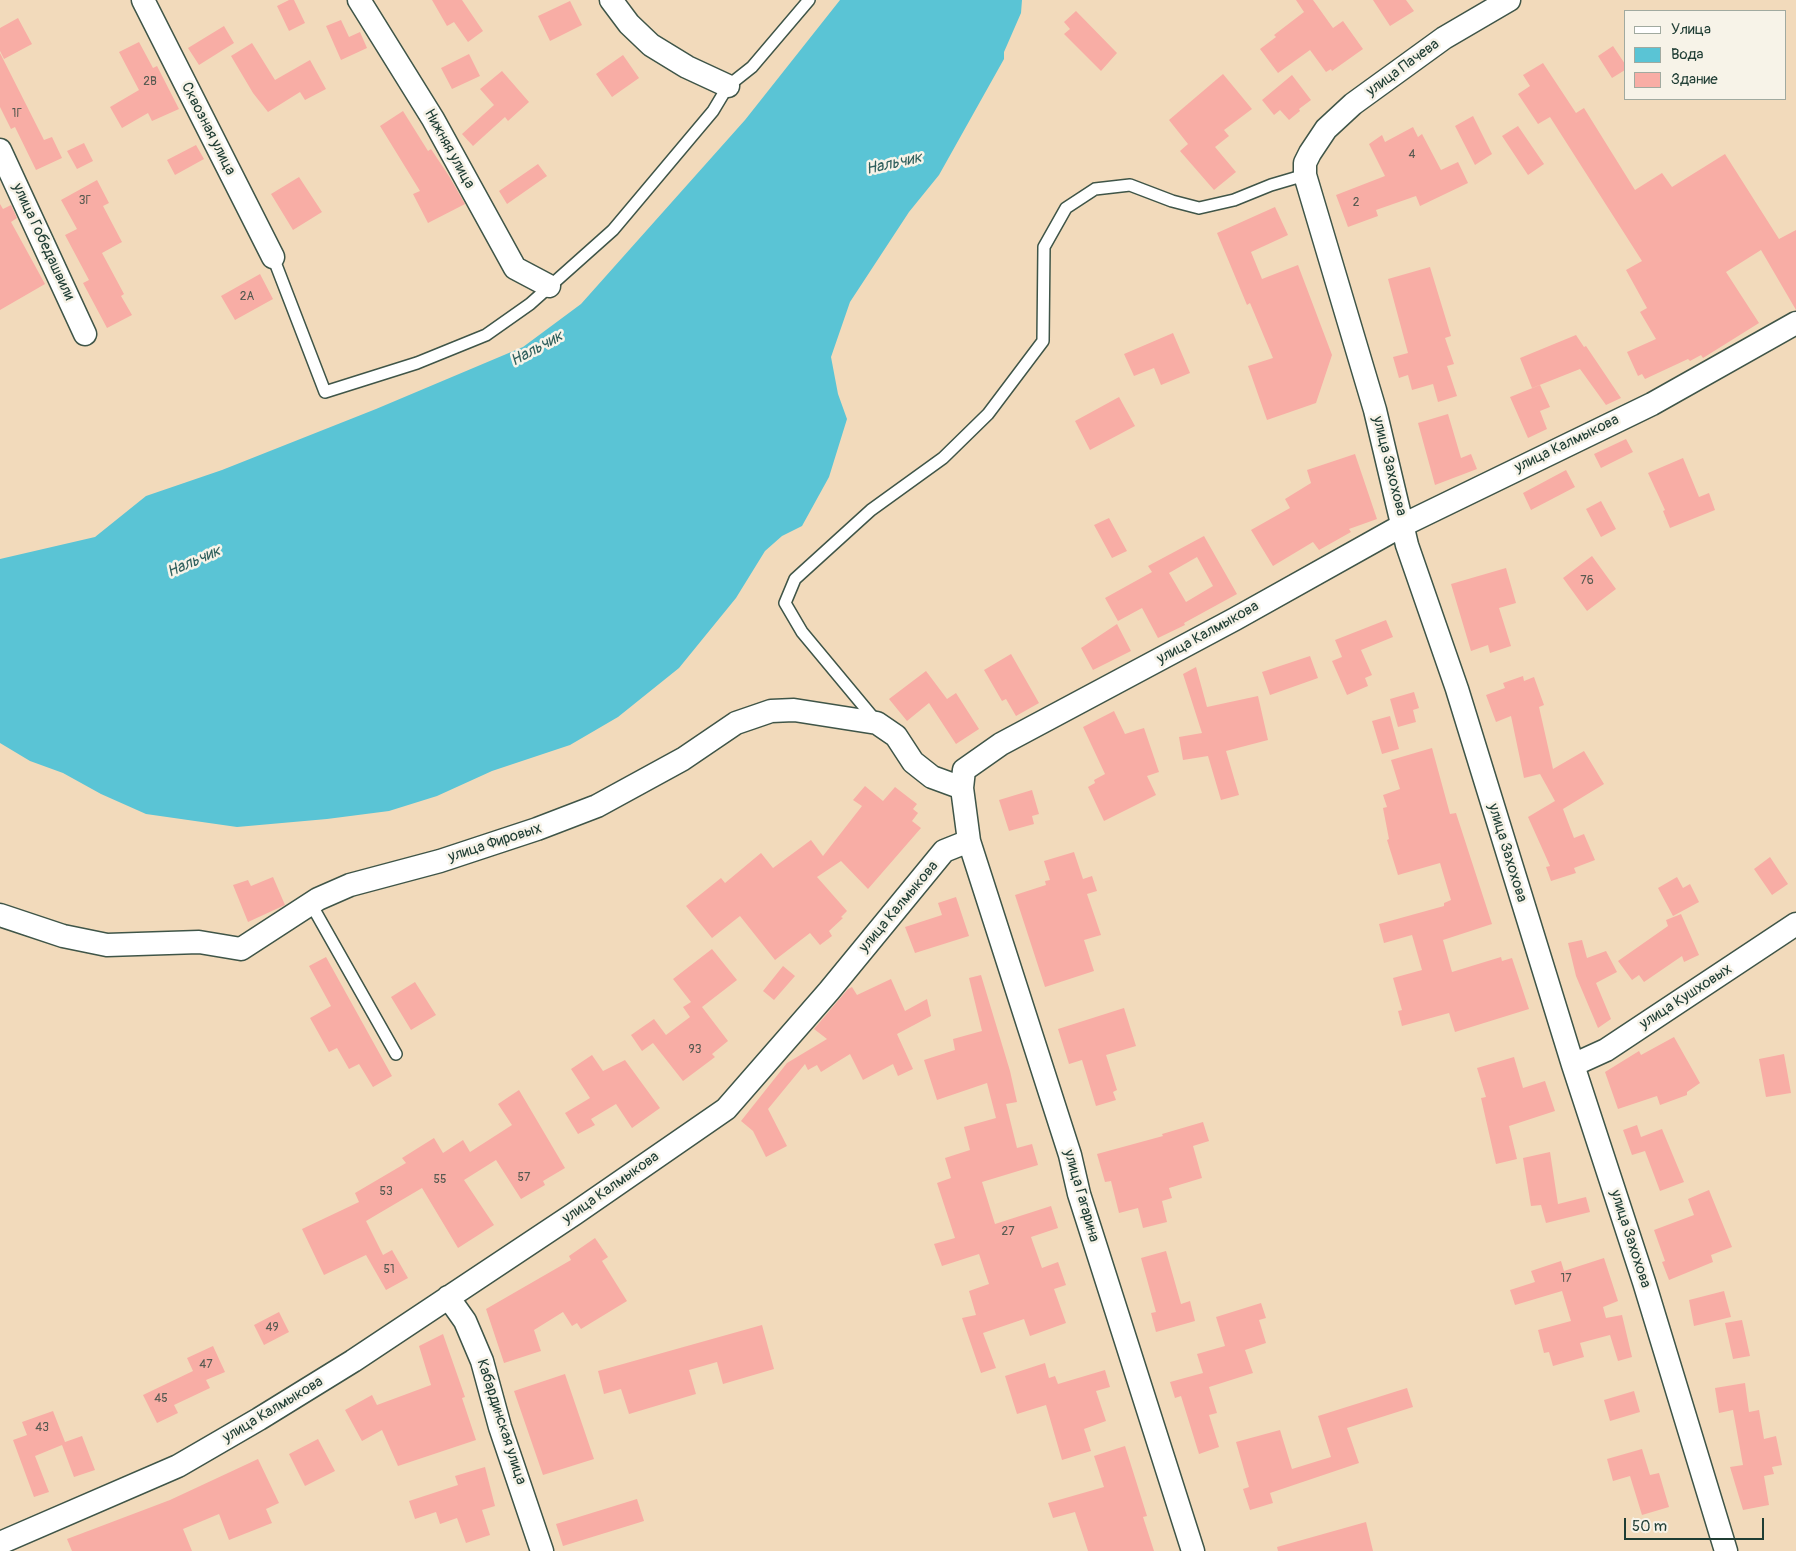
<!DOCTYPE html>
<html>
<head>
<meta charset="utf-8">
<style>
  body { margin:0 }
  #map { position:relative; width:1796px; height:1551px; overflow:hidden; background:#f2dabb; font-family:Pangolin,sans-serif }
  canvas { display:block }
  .legend { position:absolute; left:1624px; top:10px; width:162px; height:90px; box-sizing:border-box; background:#f7f3e8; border:1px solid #a1aaa0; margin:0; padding:6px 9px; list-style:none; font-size:15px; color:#1f3d34 }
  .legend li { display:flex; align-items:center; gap:10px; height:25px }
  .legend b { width:25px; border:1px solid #a1aaa0 }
  .scale { position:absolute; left:1624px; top:1518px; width:140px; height:22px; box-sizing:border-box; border:2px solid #1f3d34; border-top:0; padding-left:6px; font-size:15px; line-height:18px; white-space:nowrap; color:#1f3d34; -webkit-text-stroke:4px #f7f3e8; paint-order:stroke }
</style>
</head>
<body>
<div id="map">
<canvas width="1796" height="1551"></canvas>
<ul class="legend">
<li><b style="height:6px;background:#fff"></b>Улица</li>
<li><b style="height:14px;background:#5ac4d5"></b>Вода</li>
<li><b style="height:14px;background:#f8ada5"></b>Здание</li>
</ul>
<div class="scale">50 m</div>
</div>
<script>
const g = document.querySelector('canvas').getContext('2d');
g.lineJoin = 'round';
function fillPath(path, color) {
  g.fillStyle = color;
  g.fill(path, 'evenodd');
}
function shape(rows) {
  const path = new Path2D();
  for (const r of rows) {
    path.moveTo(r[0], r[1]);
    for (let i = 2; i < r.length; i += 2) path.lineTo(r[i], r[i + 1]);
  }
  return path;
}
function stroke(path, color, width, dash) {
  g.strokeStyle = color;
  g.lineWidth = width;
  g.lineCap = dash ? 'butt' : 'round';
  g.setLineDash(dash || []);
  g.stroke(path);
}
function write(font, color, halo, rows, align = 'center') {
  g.font = font + ' Pangolin,sans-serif';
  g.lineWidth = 5;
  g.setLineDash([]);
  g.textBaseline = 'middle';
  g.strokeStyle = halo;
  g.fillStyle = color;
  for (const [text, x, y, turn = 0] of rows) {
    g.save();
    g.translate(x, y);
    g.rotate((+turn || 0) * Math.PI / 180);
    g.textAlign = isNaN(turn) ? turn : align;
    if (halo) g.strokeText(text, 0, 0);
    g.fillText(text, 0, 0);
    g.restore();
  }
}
fillPath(shape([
  [840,0,1022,0,1021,13,1004,52,1004,59,939,175,909,212,850,302,831,357,838,394,847,419,829,477,802,526,782,536,765,551,736,598,679,668,618,717,570,745,492,771,437,796,389,811,327,819,237,827,146,814,101,794,63,773,30,761,0,743,0,559,95,537,146,496,222,470,376,409,523,347,581,304,745,120]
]), '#5ac4d5');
fillPath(shape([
  [289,0,294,0,305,23,289,31,277,6],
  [432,0,462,0,483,31,468,42,454,22,447,26],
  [1296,0,1313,0,1333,28,1343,21,1363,49,1332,71,1331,69,1326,72,1310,50,1278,73,1260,49,1276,37,1274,35,1304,12],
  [1373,0,1406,0,1414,11,1390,26],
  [570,1,582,25,550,41,538,16],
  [1076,11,1117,53,1101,71,1064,34,1070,29,1064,22],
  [18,18,32,44,4,59,0,51,0,28],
  [341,20,349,37,360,32,367,48,341,60,326,26],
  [224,26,234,43,199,65,188,48],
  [139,42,153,68,157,66,179,109,152,121,148,113,122,128,110,107,139,90,119,52],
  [252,43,275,80,310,60,326,89,305,100,300,92,268,112,253,93,231,56],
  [1613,46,1625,64,1625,70,1612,78,1598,56],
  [0,53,44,140,52,137,62,158,36,170,15,127,11,129,0,107],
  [469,54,480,76,452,89,441,68],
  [623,55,639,78,612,97,596,74],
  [1543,63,1576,113,1584,108,1635,190,1662,173,1672,187,1725,154,1779,239,1796,230,1796,310,1761,250,1726,272,1759,323,1703,358,1701,355,1690,361,1688,359,1645,379,1642,374,1638,376,1627,352,1656,339,1640,312,1647,308,1626,270,1642,261,1550,117,1538,124,1518,94,1530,86,1523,75],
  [502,71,529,102,508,121,505,117,473,146,462,134,494,105,480,89],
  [1223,74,1252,109,1224,130,1229,136,1215,147,1236,172,1214,190,1180,151,1188,144,1169,120],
  [1292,75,1311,100,1299,109,1300,111,1289,120,1280,110,1274,115,1262,100],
  [403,111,428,151,431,149,449,176,465,204,428,223,413,194,420,191,380,126],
  [1473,116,1492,154,1475,165,1455,126],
  [1518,126,1544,164,1528,175,1502,136],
  [1413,127,1418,137,1422,134,1441,170,1458,162,1468,183,1420,206,1416,196,1376,210,1378,216,1348,227,1336,195,1385,176,1369,144,1382,135,1385,142],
  [84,143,93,161,77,169,67,151],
  [196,145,204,159,175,175,167,160],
  [538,164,547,176,507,204,499,191],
  [299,177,322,212,293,230,271,194],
  [97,180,109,203,103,206,122,242,102,253,124,294,121,296,132,315,107,328,83,283,89,280,65,235,77,229,61,200],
  [0,204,3,209,11,205,17,218,11,222,45,284,0,310],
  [1275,207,1288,235,1251,252,1262,279,1298,265,1332,355,1316,403,1267,420,1248,366,1273,358,1250,303,1247,305,1217,233],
  [1430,267,1451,336,1445,338,1454,364,1447,366,1457,396,1438,402,1433,384,1412,390,1408,375,1399,378,1393,357,1408,353,1388,279],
  [260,274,273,299,235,320,221,296],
  [1173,333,1190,373,1161,385,1154,368,1134,376,1124,354],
  [1576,335,1584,347,1586,346,1621,398,1606,405,1580,369,1532,388,1520,358],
  [1540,385,1550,407,1540,411,1547,429,1528,438,1510,397],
  [1119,397,1135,426,1090,450,1075,421],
  [1448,414,1461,458,1471,454,1477,469,1435,485,1418,423],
  [1626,439,1633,452,1601,468,1594,454],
  [1355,454,1377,519,1349,529,1351,532,1319,550,1313,542,1273,566,1251,530,1290,508,1285,499,1311,483,1307,470],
  [1683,458,1699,497,1709,493,1715,510,1670,528,1663,511,1665,510,1648,473],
  [1566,470,1575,487,1531,510,1523,493],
  [1601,501,1616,529,1601,537,1586,509],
  [1109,518,1127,551,1112,558,1094,525],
  [1204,536,1237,594,1184,623,1185,625,1158,638,1142,608,1118,621,1105,598,1152,572,1148,566],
  [1197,557,1213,586,1186,602,1169,573],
  [1592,556,1616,589,1587,611,1563,578],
  [1506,568,1516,603,1499,608,1511,646,1490,653,1488,645,1471,651,1451,584],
  [1386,620,1393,637,1361,650,1372,675,1365,678,1368,686,1347,695,1332,661,1342,657,1335,640],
  [1117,624,1131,651,1093,670,1081,648],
  [1011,654,1039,703,1016,716,1006,699,1002,701,984,670],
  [1310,656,1318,678,1270,695,1262,672],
  [1196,667,1207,707,1258,696,1268,740,1226,751,1239,795,1221,800,1208,756,1183,760,1179,737,1202,733,1183,674],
  [926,671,947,699,956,693,979,729,956,744,929,703,907,721,889,699],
  [1523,676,1524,681,1534,677,1544,705,1539,707,1553,769,1584,751,1604,784,1563,809,1574,838,1584,834,1595,860,1574,868,1576,873,1551,881,1546,867,1550,866,1528,817,1555,801,1540,774,1524,778,1511,716,1496,722,1486,695,1505,688,1503,683],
  [1414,692,1419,708,1413,710,1416,722,1398,727,1390,699],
  [1114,711,1125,734,1144,728,1159,772,1147,776,1156,795,1104,821,1088,787,1095,783,1094,780,1105,774,1083,727],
  [1390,716,1399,749,1382,754,1372,721],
  [1432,748,1450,814,1456,813,1492,924,1443,940,1452,972,1501,957,1502,961,1512,958,1529,1009,1455,1032,1449,1013,1402,1026,1398,1011,1402,1010,1393,978,1422,970,1412,935,1384,943,1379,924,1444,906,1444,903,1451,900,1440,863,1398,875,1387,840,1389,839,1383,808,1387,807,1383,795,1400,789,1391,760],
  [865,786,883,801,895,787,917,804,913,809,918,813,912,821,921,828,868,889,841,861,817,877,847,911,841,917,843,918,829,931,832,936,820,945,810,933,775,960,740,916,712,938,686,906,721,878,725,883,761,853,773,868,811,840,823,856,862,806,853,800],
  [1032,790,1039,814,1032,816,1034,824,1009,831,999,800],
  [1074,852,1083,879,1092,876,1097,891,1087,894,1101,935,1084,940,1094,971,1045,987,1015,895,1046,885,1045,881,1050,880,1044,861],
  [1770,857,1788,884,1772,895,1754,869],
  [273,877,285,905,248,922,233,885,248,880,251,886],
  [1677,877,1683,888,1690,884,1699,902,1673,916,1658,888],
  [956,897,969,936,915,953,905,927,942,915,938,903],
  [1681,914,1699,955,1684,962,1682,956,1644,982,1639,975,1632,980,1618,961,1668,926,1666,920],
  [1582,940,1587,958,1606,951,1617,972,1596,983,1611,1019,1598,1028,1576,976,1568,943],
  [712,949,737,980,702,1007,728,1041,712,1054,715,1057,683,1081,653,1043,642,1051,631,1035,654,1019,666,1035,690,1017,683,1007,691,1002,673,979],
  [326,957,392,1076,373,1087,359,1064,349,1069,337,1048,329,1052,310,1018,331,1006,309,966],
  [783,966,795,976,774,1000,763,991],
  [981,975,1010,1071,1017,1102,1006,1104,1017,1148,1032,1144,1038,1165,982,1182,995,1224,1051,1206,1058,1228,1031,1237,1042,1268,1058,1262,1066,1285,1054,1289,1066,1323,1030,1336,1024,1319,983,1333,996,1368,981,1373,962,1318,976,1315,969,1291,989,1284,979,1254,942,1266,934,1244,955,1238,937,1183,951,1178,945,1158,970,1150,964,1127,996,1118,987,1083,937,1100,924,1060,955,1050,953,1039,982,1031,969,978],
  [891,979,905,1011,927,999,931,1016,897,1034,913,1069,898,1076,893,1064,863,1080,850,1054,821,1072,817,1065,808,1070,805,1064,768,1109,787,1146,766,1157,753,1131,741,1121,787,1063,827,1039,814,1029,848,989,852,987,857,995],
  [415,982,436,1015,411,1030,391,997],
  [1124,1008,1136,1046,1106,1055,1117,1090,1113,1092,1116,1100,1096,1106,1082,1060,1069,1064,1058,1029],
  [1674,1037,1700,1083,1687,1092,1687,1095,1660,1105,1657,1096,1618,1109,1605,1072,1639,1051,1641,1055],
  [1784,1054,1791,1093,1766,1097,1759,1059],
  [592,1055,603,1071,625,1060,660,1108,632,1128,616,1104,591,1119,595,1125,578,1134,565,1113,590,1098,571,1069],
  [1514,1057,1523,1088,1545,1081,1555,1111,1509,1126,1517,1159,1496,1164,1481,1098,1486,1097,1477,1068],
  [519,1090,565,1168,543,1181,545,1185,521,1199,496,1160,464,1180,494,1225,458,1248,422,1188,366,1221,383,1255,392,1250,408,1278,386,1290,366,1255,324,1275,302,1229,359,1202,355,1193,406,1163,402,1158,434,1138,443,1153,463,1140,470,1152,512,1125,498,1104],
  [1203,1122,1209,1141,1193,1146,1202,1178,1169,1188,1172,1198,1162,1201,1167,1222,1143,1228,1138,1208,1119,1213,1111,1181,1105,1182,1097,1154,1163,1136,1162,1134],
  [1637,1125,1641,1137,1662,1129,1684,1182,1660,1191,1645,1151,1632,1155,1623,1130],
  [1550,1152,1558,1204,1586,1197,1590,1212,1546,1223,1541,1205,1531,1206,1523,1158],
  [1709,1190,1732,1247,1711,1255,1713,1262,1669,1280,1662,1262,1665,1261,1654,1230,1694,1215,1688,1199],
  [595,1238,608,1257,602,1261,627,1301,581,1329,577,1323,572,1326,563,1312,534,1330,541,1351,504,1363,486,1309,571,1260,569,1256],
  [1166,1251,1181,1304,1190,1301,1195,1321,1156,1332,1151,1313,1156,1312,1141,1258],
  [1604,1258,1618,1301,1603,1307,1606,1318,1622,1315,1632,1357,1618,1361,1610,1335,1580,1343,1584,1357,1553,1366,1549,1352,1544,1353,1538,1330,1571,1321,1562,1291,1515,1305,1510,1290,1535,1282,1531,1271,1561,1261,1564,1271],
  [1724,1291,1731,1317,1694,1326,1689,1300],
  [1261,1303,1266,1318,1259,1320,1266,1343,1245,1350,1253,1373,1209,1387,1217,1413,1209,1415,1219,1447,1199,1454,1181,1396,1175,1398,1170,1382,1203,1373,1197,1354,1225,1346,1216,1317],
  [279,1312,289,1332,264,1345,254,1325],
  [1742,1320,1750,1356,1733,1359,1725,1323],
  [762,1325,774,1369,723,1384,717,1362,689,1370,696,1394,629,1414,621,1389,604,1394,598,1371],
  [443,1334,465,1397,462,1398,476,1440,398,1466,382,1430,362,1441,345,1410,372,1395,377,1405,431,1385,419,1346],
  [213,1346,225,1372,206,1380,210,1388,174,1405,178,1413,157,1423,143,1395,193,1371,187,1358],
  [1045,1363,1049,1378,1055,1376,1058,1384,1105,1370,1110,1387,1096,1391,1106,1421,1084,1429,1091,1451,1062,1460,1046,1405,1017,1414,1005,1376],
  [565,1374,594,1459,543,1475,514,1391],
  [1745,1383,1749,1412,1759,1410,1764,1439,1776,1436,1782,1465,1772,1467,1774,1474,1764,1476,1769,1505,1743,1510,1730,1467,1743,1465,1733,1410,1719,1413,1715,1388],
  [1407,1388,1413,1407,1347,1428,1359,1463,1270,1493,1273,1503,1250,1510,1243,1489,1249,1487,1236,1442,1280,1430,1292,1469,1331,1457,1318,1416],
  [1634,1391,1640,1412,1610,1421,1604,1400],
  [53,1411,65,1442,82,1436,95,1470,74,1477,62,1445,35,1456,49,1492,34,1497,13,1440,27,1435,22,1422],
  [318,1439,335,1471,305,1486,289,1454],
  [1125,1446,1147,1516,1143,1517,1154,1551,1088,1551,1075,1512,1053,1518,1048,1503,1104,1487,1094,1456],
  [1642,1449,1650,1475,1659,1473,1669,1507,1642,1515,1630,1476,1613,1481,1607,1459],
  [258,1459,279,1503,266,1509,272,1523,229,1540,219,1514,183,1529,192,1551,72,1551,67,1539,170,1500],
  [485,1467,495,1506,482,1510,490,1535,466,1543,457,1518,440,1524,436,1512,415,1519,409,1501,458,1485,455,1476],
  [637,1499,644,1521,563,1546,556,1524],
  [1366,1522,1373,1551,1278,1551,1277,1547]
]), '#f8ada5');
const lane = shape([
  [273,257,325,392,417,363,486,335,530,304,613,230,713,111,728,86,752,67,809,0],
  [876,721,802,632,785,603,795,579,871,510,943,458,988,414,1043,341,1044,247,1066,208,1095,189,1130,185,1172,201,1199,208,1234,200,1271,185,1305,175],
  [311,904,396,1054]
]);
const street = shape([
  [143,0,273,257],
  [359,0,433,119,515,268,549,286],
  [611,0,629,24,651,45,687,67,728,86],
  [1509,0,1444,38,1353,104,1326,129,1310,153,1305,163,1305,175,1375,410,1407,545,1457,689,1573,1065,1644,1282,1726,1551],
  [0,150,85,334],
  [0,915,63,936,107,945,199,942,241,949,318,899,350,885,440,861,537,829,597,806,683,759,736,723,771,711,794,710,877,723,896,736,913,762,932,777,962,788],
  [1573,1065,1606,1050,1796,924],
  [448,1297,465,1321,482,1361,500,1427,542,1551],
  [0,1543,178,1466,259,1419,353,1361,574,1214,726,1109,829,991,944,851,969,841],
  [1193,1551,1079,1194,1070,1155,969,841,962,788,964,770,1001,744,1235,619,1403,525,1652,404,1796,323]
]);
stroke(lane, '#3f5548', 14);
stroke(street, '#3f5548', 25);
stroke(lane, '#fff', 11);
stroke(street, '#fff', 22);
write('12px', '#555950', null, [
  ["2В",150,82],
  ["1Г",17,114],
  ["4",1412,155],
  ["3Г",85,201],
  ["2",1356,203],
  ["2А",247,297],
  ["76",1587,581],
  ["93",695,1050],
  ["57",524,1178],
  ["55",440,1180],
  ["53",386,1192],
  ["27",1008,1232],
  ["51",389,1270],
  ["17",1566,1279],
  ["49",272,1328],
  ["47",206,1365],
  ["45",161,1399],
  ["43",42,1428]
]);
write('15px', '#1f3d34', '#f7f3e8', [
  ["улица Пачева",1403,68,-36],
  ["Сквозная улица",208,129,63],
  ["Нижняя улица",449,149,61],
  ["улица Гобедашвили",43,242,65],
  ["улица Калмыкова",1567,444,-26],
  ["улица Захохова",1389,466,76],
  ["улица Калмыкова",1208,633,-29],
  ["улица Фировых",495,843,-18],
  ["улица Захохова",1507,853,73],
  ["улица Калмыкова",899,907,-50],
  ["улица Кушховых",1686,997,-33],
  ["улица Калмыкова",611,1188,-35],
  ["улица Гагарина",1081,1196,74],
  ["улица Захохова",1630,1239,72],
  ["улица Калмыкова",273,1410,-31],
  ["Кабардинская улица",501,1422,72]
]);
write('italic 16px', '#2e5f5c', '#f7f3e8', [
  ["Нальчик",894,164,-13],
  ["Нальчик",537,349,-29],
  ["Нальчик",194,562,-24]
]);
</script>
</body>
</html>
